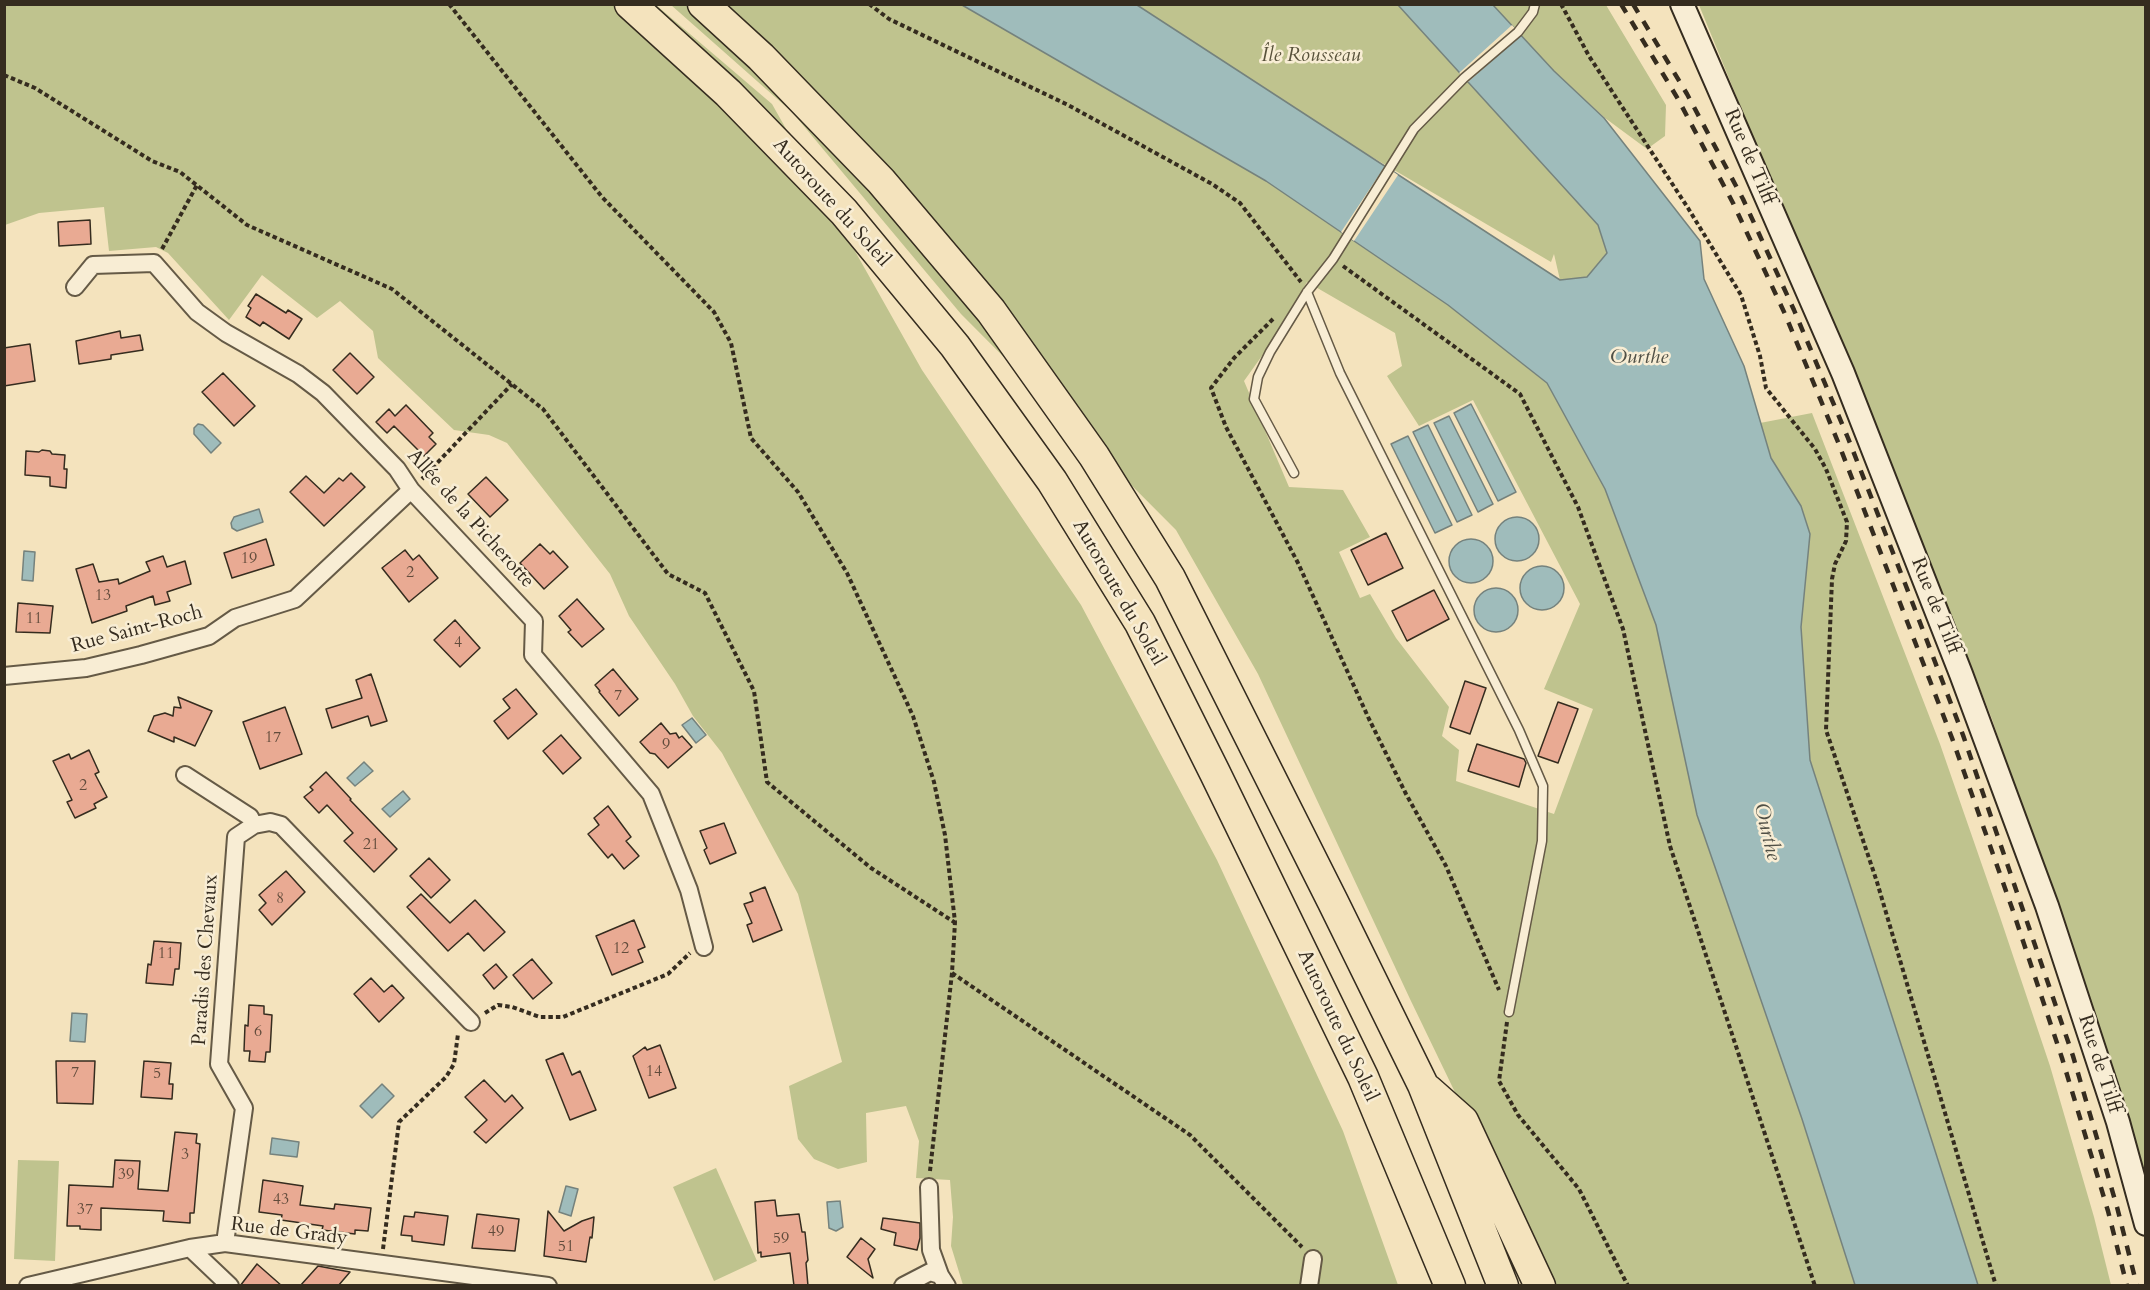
<!DOCTYPE html>
<html>
<head>
<meta charset="utf-8">
<style>
  body { margin:0 }
  #map { position:relative; width:2150px; height:1290px; overflow:hidden; background:#f4e3bd; font-family:Cardo,serif }
  canvas { display:block }
  .frame { position:absolute; inset:0; border:6px solid #352c1f; pointer-events:none }
</style>
</head>
<body>
<div id="map">
<canvas width="2150" height="1290"></canvas>
<div class="frame"></div>
</div>
<script>
const g = document.querySelector('canvas').getContext('2d');
g.lineJoin = 'round';
function fillPath(path, color) {
  g.fillStyle = color;
  g.fill(path, 'evenodd');
}
function shape(rows) {
  const path = new Path2D();
  for (const r of rows) {
    if (r.length === 3) {
      path.moveTo(r[0] + r[2], r[1]);
      path.arc(r[0], r[1], r[2], 0, 2 * Math.PI);
      continue;
    }
    path.moveTo(r[0], r[1]);
    for (let i = 2; i < r.length; i += 2) path.lineTo(r[i], r[i + 1]);
  }
  return path;
}
function stroke(path, color, width, dash) {
  g.strokeStyle = color;
  g.lineWidth = width;
  g.lineCap = dash ? 'butt' : 'round';
  g.setLineDash(dash || []);
  g.stroke(path);
}
function write(font, color, halo, rows, align = 'center') {
  g.font = font + ' Cardo,serif';
  g.lineWidth = 5;
  g.setLineDash([]);
  g.textBaseline = 'middle';
  g.strokeStyle = halo;
  g.fillStyle = color;
  for (const [text, x, y, turn = 0] of rows) {
    g.save();
    g.translate(x, y);
    g.rotate((+turn || 0) * Math.PI / 180);
    g.textAlign = isNaN(turn) ? turn : align;
    if (halo) g.strokeText(text, 0, 0);
    g.fillText(text, 0, 0);
    g.restore();
  }
}
fillPath(shape([
  [4,5,656,5,772,104,922,370,1081,605,1217,860,1343,1131,1398,1285,963,1285,951,1246,953,1217,950,1180,916,1178,919,1141,906,1106,866,1113,867,1162,838,1169,814,1159,798,1139,789,1086,842,1062,798,894,722,753,693,716,675,684,629,616,610,574,507,443,489,435,454,430,378,358,373,331,340,301,317,318,262,275,229,320,168,253,156,247,109,251,104,207,39,213,5,225],
  [671,5,962,5,1266,181,1448,305,1547,383,1605,489,1656,625,1697,815,1802,1119,1855,1285,1548,1285,1410,999,1258,674,1176,530,961,314,792,112],
  [1307,282,1395,333,1402,366,1387,376,1419,426,1473,400,1580,604,1544,689,1593,709,1554,814,1456,781,1459,750,1442,736,1449,707,1396,638,1370,594,1360,598,1339,552,1370,537,1343,490,1289,487,1244,381,1264,353],
  [1137,5,1398,5,1598,225,1607,253,1587,277,1560,280,1554,254,1551,262,1360,150],
  [1493,5,1606,5,1666,105,1665,136,1647,149,1605,118,1554,71],
  [1699,5,2145,5,2145,1196,2125,1121,1992,719,1913,519,1861,401],
  [1812,413,1940,744,1999,914,2050,1066,2094,1217,2111,1285,1978,1285,1810,760,1801,627,1810,534,1801,506,1771,458,1760,423],
  [18,1160,59,1161,55,1261,14,1259],
  [716,1168,757,1261,714,1281,673,1187]
]), '#bfc38e');
const water = shape([
  [962,5,1137,5,1560,280,1587,277,1607,253,1598,225,1398,5,1493,5,1554,71,1604,118,1700,241,1704,279,1744,366,1771,458,1801,506,1810,534,1801,627,1810,760,1978,1285,1855,1285,1802,1119,1697,815,1656,625,1605,489,1547,383,1448,305,1266,181,962,5],
  [1471,404,1516,492,1498,501,1454,413,1471,404],
  [1449,416,1493,504,1478,512,1434,423,1449,416],
  [198,424,203,425,221,443,211,453,194,434,194,428,198,424],
  [1428,425,1472,515,1457,522,1413,432,1428,425],
  [1408,436,1452,525,1435,533,1391,444,1408,436],
  [259,509,263,522,237,531,232,528,231,523,234,517,259,509],
  [1517,539,22],
  [1471,561,22],
  [24,551,35,552,33,581,22,580,24,551],
  [1542,588,22],
  [1496,610,22],
  [692,718,706,735,696,743,682,725,692,718],
  [364,762,373,771,355,786,347,778,364,762],
  [403,791,410,799,390,817,382,809,403,791],
  [72,1013,87,1014,85,1042,70,1041,72,1013],
  [382,1084,394,1096,372,1118,360,1106,382,1084],
  [272,1138,299,1142,297,1157,270,1154,272,1138],
  [566,1186,578,1189,571,1216,559,1212,566,1186],
  [840,1201,843,1227,836,1231,829,1228,827,1202,840,1201]
]);
fillPath(water, '#9fbcbb');
stroke(water, '#75827d', 1.5);
fillPath(shape([
  [1512,25,1521,35,1468,82,1459,73],
  [1385,166,1398,175,1354,241,1341,232]
]), '#f4e3bd');
const building = shape([
  [90,220,91,244,59,246,58,222,90,220],
  [256,294,286,313,288,310,302,319,289,339,263,322,260,326,246,317,251,308,248,306,256,294],
  [120,331,121,338,140,335,143,350,111,355,111,359,79,364,76,341,120,331],
  [30,344,35,381,4,386,4,348,30,344],
  [350,353,374,377,357,394,333,370,350,353],
  [223,373,255,406,234,426,202,392,223,373],
  [406,405,433,433,429,437,436,444,424,456,394,426,387,433,376,422,389,409,395,416,406,405],
  [42,450,50,451,52,454,65,455,64,469,67,469,66,488,50,486,50,477,25,475,26,451,39,452,42,450],
  [351,473,365,487,324,526,290,492,306,476,324,493,339,478,343,481,351,473],
  [486,477,508,500,490,517,468,494,486,477],
  [1386,533,1403,568,1368,585,1351,550,1386,533],
  [266,539,274,565,232,578,224,553,266,539],
  [540,544,550,554,553,551,568,567,544,589,520,563,540,544],
  [405,550,413,560,419,555,438,578,409,602,382,568,405,550],
  [163,556,167,567,185,561,191,584,167,592,170,601,155,605,153,596,126,606,127,611,92,623,76,569,93,564,99,582,118,579,119,584,150,571,146,562,163,556],
  [1434,590,1449,619,1407,641,1392,611,1434,590],
  [577,599,604,629,582,647,568,632,571,630,559,616,577,599],
  [18,603,53,606,50,633,16,632,18,603],
  [455,620,480,648,460,667,434,640,455,620],
  [613,669,638,699,619,716,599,692,600,691,595,685,613,669],
  [371,674,387,721,371,726,368,716,332,728,326,709,362,698,356,680,371,674],
  [1465,681,1486,688,1470,734,1450,727,1465,681],
  [516,689,537,714,508,739,494,721,510,708,503,699,516,689],
  [178,697,212,711,195,746,174,737,174,742,148,731,154,716,165,713,173,716,174,707,181,708,178,697],
  [1558,702,1578,709,1558,763,1538,756,1558,702],
  [285,707,302,754,260,769,243,722,285,707],
  [661,723,670,734,676,733,679,738,682,736,692,747,668,768,655,754,650,753,640,742,661,723],
  [561,735,581,758,563,774,543,751,561,735],
  [1477,744,1524,759,1526,763,1519,787,1468,771,1477,744],
  [89,750,99,772,95,774,107,797,94,804,96,808,75,818,67,802,72,800,53,761,69,754,71,759,89,750],
  [326,772,351,799,350,800,397,849,374,872,344,841,353,833,327,805,319,813,304,797,313,790,310,787,326,772],
  [608,806,631,837,626,841,639,856,624,869,612,854,608,858,588,834,599,825,594,818,608,806],
  [724,823,736,853,710,864,704,850,707,848,700,831,724,823],
  [429,858,450,880,431,898,410,876,429,858],
  [286,871,305,892,272,925,259,910,266,903,259,895,286,871],
  [765,887,782,930,753,942,747,925,752,923,744,904,753,901,750,893,765,887],
  [421,894,450,923,475,900,505,932,484,951,468,933,448,951,407,907,421,894],
  [634,920,645,947,638,950,643,962,612,975,596,936,634,920],
  [154,941,181,943,179,969,175,969,173,985,146,983,148,964,151,965,154,941],
  [532,959,552,983,533,999,513,975,532,959],
  [496,964,507,977,494,989,483,975,496,964],
  [371,978,384,992,392,985,404,998,379,1022,354,994,371,978],
  [249,1005,264,1006,264,1014,272,1015,270,1052,266,1052,265,1062,249,1061,250,1051,244,1051,245,1025,248,1026,249,1005],
  [660,1045,676,1088,649,1098,633,1056,645,1047,647,1050,660,1045],
  [563,1053,572,1075,580,1071,596,1110,570,1120,546,1060,563,1053],
  [56,1061,95,1061,93,1104,57,1103,56,1061],
  [144,1061,171,1063,169,1084,173,1084,172,1099,141,1097,144,1061],
  [484,1080,505,1102,512,1095,523,1108,486,1143,474,1132,487,1120,465,1097,484,1080],
  [175,1132,197,1134,196,1143,200,1144,194,1213,190,1213,190,1223,163,1221,164,1211,101,1208,101,1230,80,1229,80,1226,67,1226,69,1185,113,1187,115,1160,140,1161,138,1189,168,1191,175,1132],
  [263,1180,303,1186,300,1205,334,1209,335,1204,371,1208,368,1231,355,1230,355,1234,322,1230,323,1226,281,1220,282,1215,259,1212,263,1180],
  [775,1200,777,1216,799,1214,802,1232,805,1232,808,1260,806,1263,808,1286,794,1286,790,1253,761,1257,761,1252,758,1253,755,1202,775,1200],
  [548,1211,564,1231,582,1221,594,1217,592,1238,590,1237,586,1262,544,1256,548,1211],
  [415,1212,448,1216,444,1245,412,1241,412,1236,401,1235,404,1216,414,1217,415,1212],
  [477,1214,519,1219,515,1251,472,1248,477,1214],
  [883,1218,920,1223,920,1238,917,1250,894,1245,896,1233,881,1229,883,1218],
  [861,1238,875,1249,868,1259,873,1278,847,1257,861,1238],
  [257,1264,282,1286,240,1286,257,1264],
  [318,1266,350,1272,338,1286,300,1286,318,1266]
]);
fillPath(building, '#e9aa93');
stroke(building, '#352c1f', 1.5);
const service = shape([
  [1307,292,1340,373,1519,730,1543,786,1542,841,1509,1012],
  [1294,473,1254,399,1258,377,1270,352,1307,292,1333,259,1414,129,1464,78,1518,32,1533,12,1535,4]
]);
const minor = shape([
  [75,287,93,265,154,263,197,312,226,333,298,374,323,393,397,469,411,490,534,621,533,655,651,794,689,890,704,947],
  [4,676,86,668,141,655,209,636,235,618,295,599,411,490],
  [185,775,250,817,254,825],
  [929,1187,931,1250,940,1275,947,1286],
  [225,1243,244,1108,219,1064,236,837,254,825,270,822,281,825,471,1022],
  [190,1248,230,1286],
  [28,1286,190,1248,225,1243,548,1286],
  [903,1286,930,1272,940,1275],
  [1309,1286,1313,1259]
]);
const secondary = shape([
  [1682,4,1843,373,1961,674,2047,906,2118,1122,2146,1224]
]);
const motorway = shape([
  [630,4,728,93,844,212,955,346,1052,481,1140,623,1215,773,1363,1077,1450,1286],
  [703,4,761,57,881,181,991,311,1094,456,1170,578,1333,902,1423,1085,1503,1286],
  [1428,1090,1463,1121,1540,1286]
]);
stroke(service, '#655a46', 11);
stroke(minor, '#655a46', 20);
stroke(secondary, '#352c1f', 26);
stroke(motorway, '#352c1f', 33);
stroke(shape([
  [449,4,602,197,714,312,731,343,751,438,798,492,847,573,913,716,934,782,945,835,955,922,952,973,930,1171],
  [869,4,889,19,1068,105,1212,184,1240,203,1301,282],
  [1561,4,1589,56,1688,208,1741,295,1760,356,1766,388,1815,449,1826,469,1847,522,1846,541,1835,564,1832,579,1826,730,1877,882,1996,1286],
  [4,75,35,88,152,161,180,172,247,225,392,289,543,409,668,574,705,593,754,691,767,782,871,868,954,922],
  [162,249,197,185],
  [1343,266,1520,394,1578,507,1623,629,1670,846,1815,1286],
  [1273,319,1234,358,1211,388,1226,427,1298,563,1369,719,1406,794,1446,866,1499,990],
  [422,479,512,384],
  [952,973,1190,1135,1302,1247],
  [485,1013,498,1005,512,1007,540,1017,563,1017,668,974,690,953],
  [1507,1022,1499,1081,1518,1115,1579,1189,1628,1286],
  [383,1249,399,1122,446,1077,454,1064,458,1034]
]), '#352c1f', 4, [4.5, 3]);
stroke(service, '#f8edd4', 8);
stroke(minor, '#f8edd4', 16);
stroke(secondary, '#f8edd4', 22);
stroke(motorway, '#f4e3bd', 30);
stroke(shape([
  [1621,4,1678,99,1733,203,1785,314,1838,442,1952,738,2012,908,2062,1058,2108,1211,2127,1286],
  [1633,4,1687,94,1743,199,1794,310,1848,438,1906,586,1963,735,2073,1056,2117,1207,2137,1286]
]), '#352c1f', 4.5, [10, 10]);
write('16px', '#624c3c', null, [
  ["19",249,559],
  ["2",410,573],
  ["13",103,596],
  ["11",34,619],
  ["4",458,643],
  ["7",618,696],
  ["17",273,738],
  ["9",666,745],
  ["2",83,786],
  ["21",371,845],
  ["8",280,899],
  ["12",621,949],
  ["11",166,954],
  ["6",258,1032],
  ["14",654,1072],
  ["7",75,1073],
  ["5",157,1074],
  ["3",185,1155],
  ["39",126,1175],
  ["43",281,1200],
  ["37",85,1210],
  ["49",496,1232],
  ["59",781,1239],
  ["51",566,1247]
]);
write('italic 20px', '#58523b', '#f8edd4', [
  ["Île Rousseau",1311,56]
]);
write('20px', '#352c1f', '#f8edd4', [
  ["Rue de Tilff",1749,157,67],
  ["Autoroute du Soleil",831,203,48],
  ["Allée de la Picherotte",470,519,48],
  ["Autoroute du Soleil",1118,593,60],
  ["Rue de Tilff",1935,606,68],
  ["Rue Saint-Roch",137,630,-15],
  ["Paradis des Chevaux",206,960,-86],
  ["Autoroute du Soleil",1337,1026,65],
  ["Rue de Tilff",2099,1064,72],
  ["Rue de Grady",289,1232,7]
]);
write('italic 21px', '#505046', '#f8edd4', [
  ["Ourthe",1639,358],
  ["Ourthe",1766,832,76]
]);
</script>
</body>
</html>
